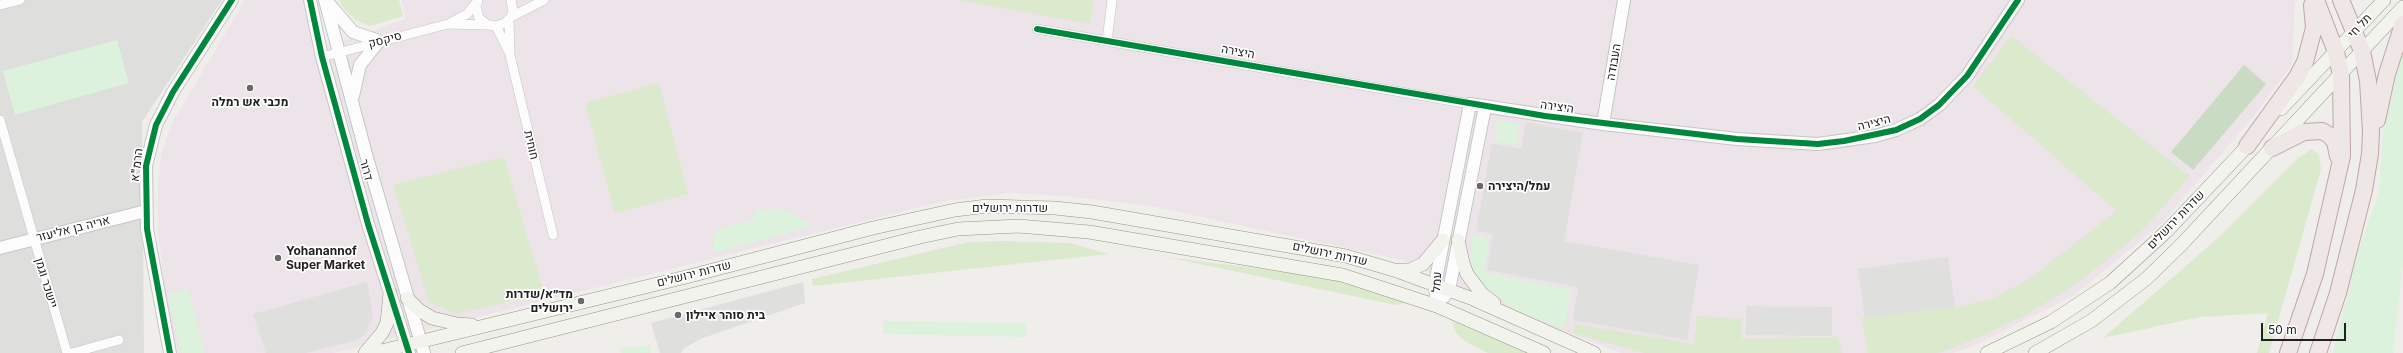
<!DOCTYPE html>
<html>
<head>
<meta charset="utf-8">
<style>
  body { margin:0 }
  #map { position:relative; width:2403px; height:353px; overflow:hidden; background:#efeeeb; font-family:Inter,sans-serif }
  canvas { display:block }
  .scale { position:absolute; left:2261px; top:323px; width:85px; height:18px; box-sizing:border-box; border:2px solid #212121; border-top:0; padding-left:5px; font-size:12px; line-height:14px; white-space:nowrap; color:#212121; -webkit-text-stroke:3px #fff; paint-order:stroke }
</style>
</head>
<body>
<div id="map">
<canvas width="2403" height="353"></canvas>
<div class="scale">50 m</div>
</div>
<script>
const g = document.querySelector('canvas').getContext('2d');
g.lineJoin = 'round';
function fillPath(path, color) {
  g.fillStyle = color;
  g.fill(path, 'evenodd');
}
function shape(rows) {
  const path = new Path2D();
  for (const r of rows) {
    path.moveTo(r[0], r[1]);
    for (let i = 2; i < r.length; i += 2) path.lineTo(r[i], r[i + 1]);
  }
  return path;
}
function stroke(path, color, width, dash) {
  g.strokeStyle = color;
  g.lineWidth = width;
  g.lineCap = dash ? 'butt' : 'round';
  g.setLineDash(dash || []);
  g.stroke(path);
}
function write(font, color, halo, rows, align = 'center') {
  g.font = font + ' Inter,Heebo,sans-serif';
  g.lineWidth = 3.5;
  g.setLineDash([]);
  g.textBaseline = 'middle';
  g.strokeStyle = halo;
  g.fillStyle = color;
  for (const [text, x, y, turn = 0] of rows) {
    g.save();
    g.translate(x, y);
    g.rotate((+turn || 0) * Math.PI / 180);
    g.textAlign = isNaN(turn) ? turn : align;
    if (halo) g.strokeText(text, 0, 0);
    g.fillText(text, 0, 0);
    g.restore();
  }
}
fillPath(shape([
  [0,0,222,0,142,122,144,353,0,353]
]), '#dededc');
fillPath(shape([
  [245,0,304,0,313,52,405,19,402,0,2295,0,2292,65,2252,118,2160,225,2073,296,1973,346,1952,353,1621,353,1499,307,1402,260,1151,206,1065,196,1009,193,944,201,333,353,178,353,168,316,158,231,158,186,161,156,171,125]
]), '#ece4e8');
fillPath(shape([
  [339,0,399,0,403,16,370,26,356,20,345,10],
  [959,0,1093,0,1090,24],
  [2011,36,2190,176,2138,235,2080,281,2031,312,1978,338,1938,353,1868,353,1862,318,1963,306,1993,298,2029,279,2117,211,1973,86],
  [659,83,688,194,615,213,585,103],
  [2312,149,2319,155,2321,169,2269,353,2257,353,2268,313,2200,317,2103,338,2218,238,2298,158],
  [504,157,544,293,456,314,429,302,393,185],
  [1004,241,1070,243,1108,254,813,286,812,279,969,242],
  [1166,257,1309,275,1352,284,1408,302,1396,305],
  [1697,316,1742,319,1742,339,1838,337,1842,353,1644,353,1573,333,1575,324,1694,344],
  [1452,321,1529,353,1488,353,1465,341,1456,333]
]), '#dbe9cd');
fillPath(shape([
  [2244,65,2266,84,2193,170,2171,152]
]), '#cadbc3');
fillPath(shape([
  [117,40,129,83,15,115,3,71],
  [2403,51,2403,266,2393,353,2333,353,2359,249,2379,192,2383,132],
  [1497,120,1520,124,1517,145,1494,141],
  [781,208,813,226,713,253,715,230,754,220,755,211],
  [1473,234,1489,238,1484,272,1571,290,1564,329,1514,310,1481,282,1473,271,1471,260],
  [188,289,205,353,181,353,168,295],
  [883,321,1026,323,1026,337,883,334],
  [651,345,651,353,621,353,620,348]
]), '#dcf2dd');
fillPath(shape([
  [1526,122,1583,133,1564,241,1699,265,1687,340,1573,320,1578,287,1487,270,1493,234,1476,231,1492,143,1521,149],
  [1948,257,1955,307,1865,318,1858,269],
  [367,282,373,316,365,334,357,340,306,353,266,353,253,314],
  [803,282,805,303,703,338,684,348,681,353,660,353,651,323],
  [1746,306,1832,307,1832,336,1746,335]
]), '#dfdfde');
const minor = shape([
  [478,0,476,7,479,18,488,25,496,26,505,23,511,17,513,11,511,0],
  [0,5,20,0],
  [511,17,544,0],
  [509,19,510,55,553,235],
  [452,22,467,14,477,2],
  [496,26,509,52],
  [1037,29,1470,104],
  [1107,41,1112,0],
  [322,57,448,24,488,25],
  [0,120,67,353],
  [72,353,119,340]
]);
const tertiary = shape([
  [310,0,322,57,368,224,409,353],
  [325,0,367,158,424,353],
  [329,4,353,32,379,41,360,65,353,96],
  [1603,124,1624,0],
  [0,248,146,211],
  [1444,297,1449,290,1485,107],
  [1437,306,1435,284,1470,104,1603,124,1737,139,1818,144,1875,136,1896,130,1920,119,1939,105,1967,76,2018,0],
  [170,353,147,229,146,166,156,125,173,92,232,0]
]);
const secondary = shape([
  [2281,109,2384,0],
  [1458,240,1463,263,1467,274,1482,294,1494,303],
  [1400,270,1410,270,1423,264,1443,240],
  [407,298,419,310,432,318,457,324,472,325],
  [365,353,382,333,387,323,390,293],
  [373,353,686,277,873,228,955,210,987,206,1055,208,1092,212,1346,256,1394,270,1473,299,1594,353],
  [462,353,920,237,958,229,1018,226,1089,232,1342,275,1437,306,1544,353],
  [1987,353,2051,322,2110,283,2167,231,2254,139],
  [2035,353,2091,321,2146,279,2181,245,2403,7]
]);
const trunk = shape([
  [2377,120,2387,74,2403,24],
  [2247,146,2297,77,2305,62,2314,28,2312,5],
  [2272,148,2304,132,2322,131,2329,135,2335,142,2338,156],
  [2288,353,2315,274,2342,156,2341,75,2336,52,2316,0],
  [2318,353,2338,293,2364,190,2370,154,2371,132,2368,81,2362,51,2341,0]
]);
stroke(minor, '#c6c6c4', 10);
stroke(tertiary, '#c6c6c4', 14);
stroke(secondary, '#959884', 14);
stroke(trunk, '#c1a4ac', 18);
stroke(minor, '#fdfcfc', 9);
stroke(tertiary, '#fdfcfc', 12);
stroke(secondary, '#f3f3ed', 13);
stroke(trunk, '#eee7e5', 16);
stroke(shape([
  [310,0,322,57,368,224,409,353],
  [1037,29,1545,116,1737,139,1818,144,1844,141,1896,130,1920,119,1939,105,1967,76,2018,0],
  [170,353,147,229,146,166,156,125,173,92,232,0]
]), '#00873e', 6);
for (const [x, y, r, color] of [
  [250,88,4,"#696968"],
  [1480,186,4,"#696968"],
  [278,258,4,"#696968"],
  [581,301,4,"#696968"],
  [678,315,4,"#696968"]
]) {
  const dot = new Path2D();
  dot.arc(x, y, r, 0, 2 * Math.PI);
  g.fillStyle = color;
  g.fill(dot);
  stroke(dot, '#fff', 1.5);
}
write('12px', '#212121', '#fff', [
  ["תל חי",2360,26,-47],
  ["סיקסק",385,40,-15],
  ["היצירה",1238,52,10],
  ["העבודה",1614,62,-80],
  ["היצירה",1557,107,8],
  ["היצירה",1874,123,-14],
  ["חוחית",531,145,77],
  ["הרמ\"א",137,165,-83],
  ["דרור",366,170,75],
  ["שדרות ירושלים",1010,208],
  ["שדרות ירושלים",2176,220,-46],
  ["אריה בן אליעזר",73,229,-14],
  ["שדרות ירושלים",1330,254,12],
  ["שדרות ירושלים",694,274,-14],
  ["עמל",1437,282,-87],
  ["יישכר וגמן",46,283,73]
]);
write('bold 12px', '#212121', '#fff', [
  ["מכבי אש רמלה",250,102,"center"],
  ["עמל/היצירה",1488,186],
  ["Yohanannof",286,251],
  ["Super Market",286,265],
  ["מד״א/שדרות",573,294,"right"],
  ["ירושלים",573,308,"right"],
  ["בית סוהר איילון",686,315]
], 'left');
</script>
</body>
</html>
